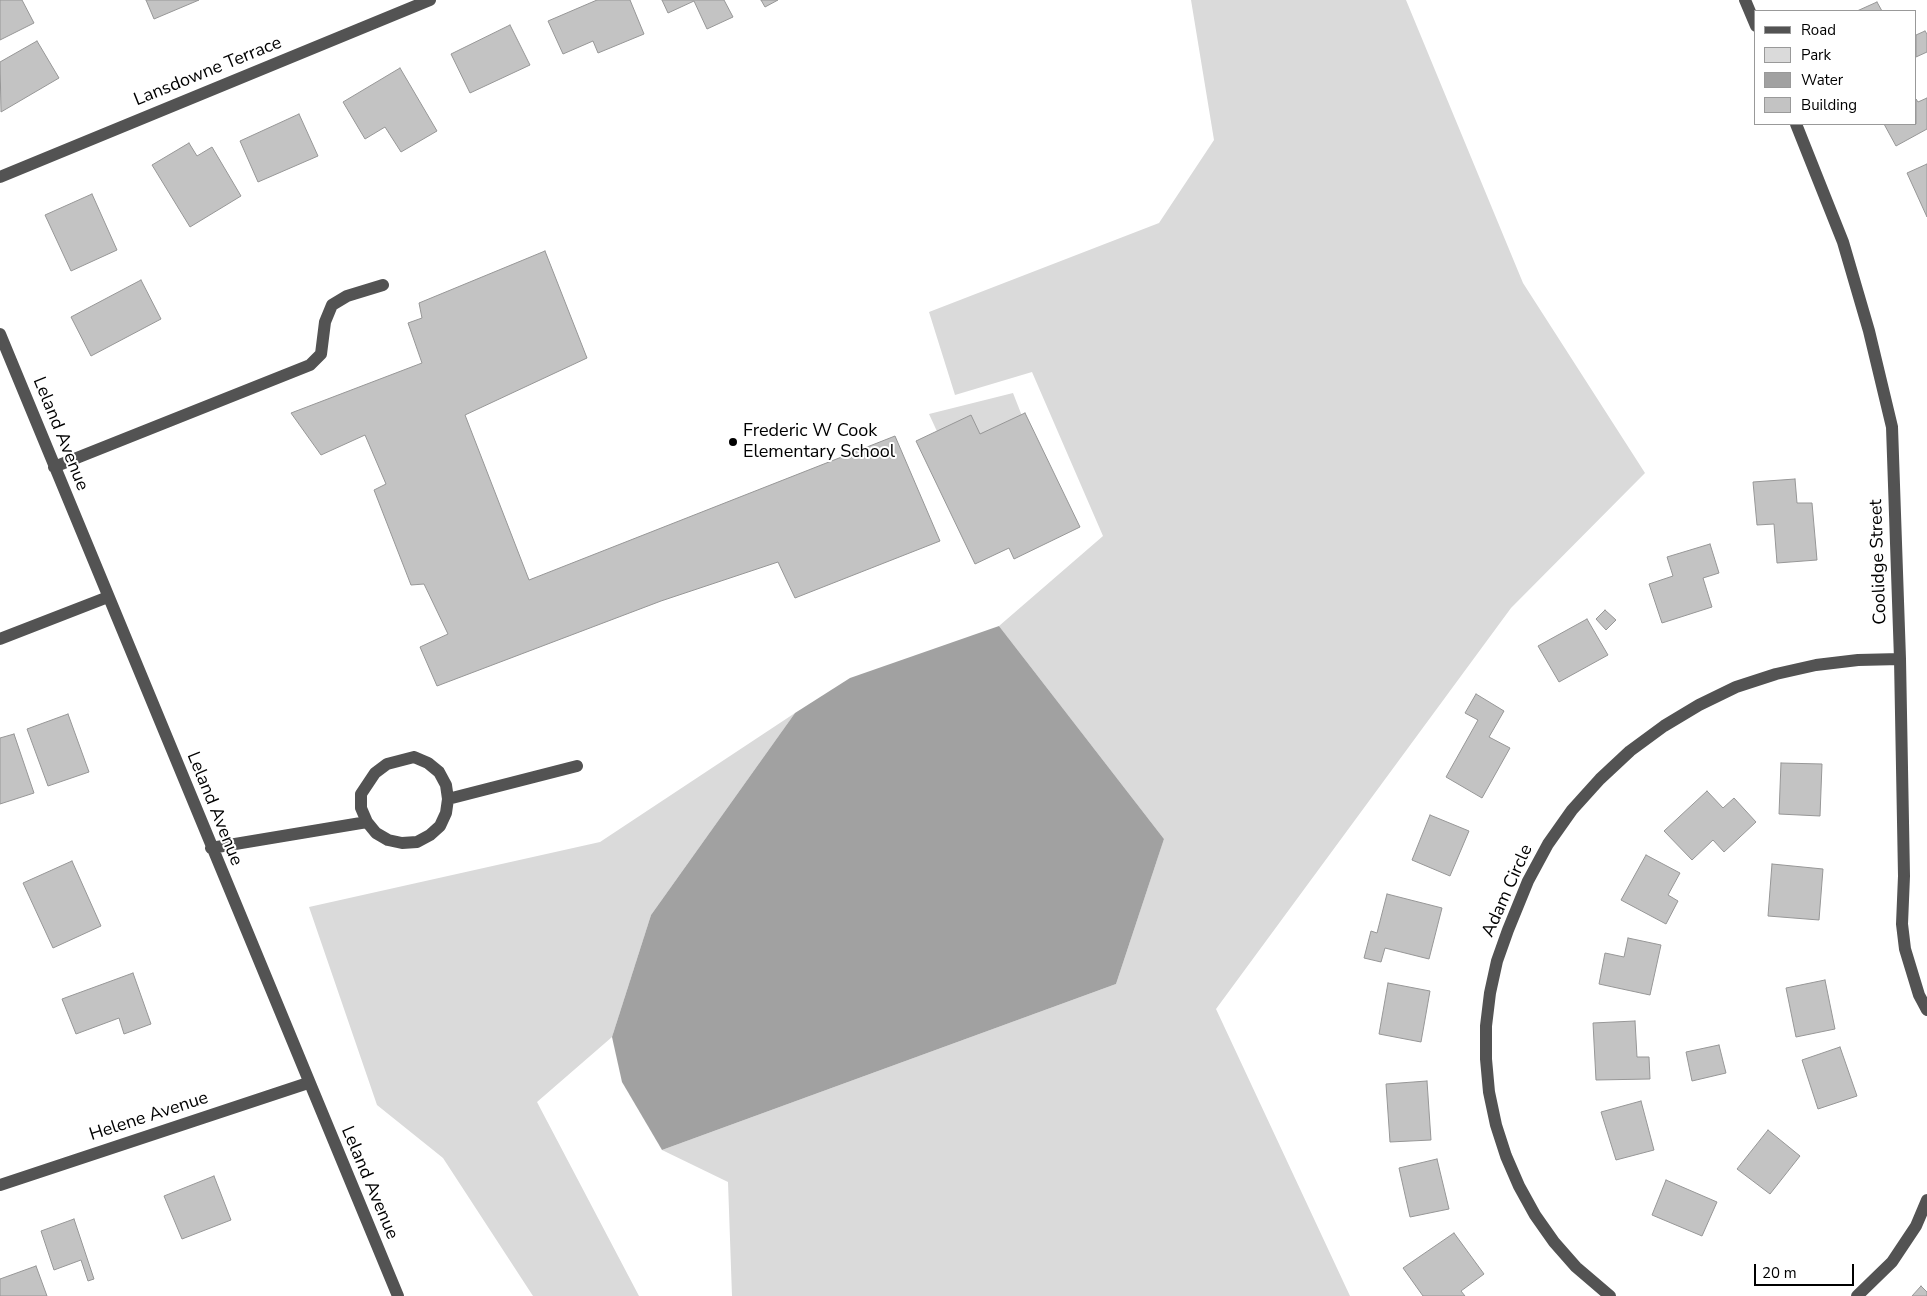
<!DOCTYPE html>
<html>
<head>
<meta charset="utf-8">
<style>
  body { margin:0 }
  #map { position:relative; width:1927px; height:1296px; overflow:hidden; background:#fff; font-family:"Nunito Sans",sans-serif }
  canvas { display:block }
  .legend { position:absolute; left:1754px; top:10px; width:162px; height:115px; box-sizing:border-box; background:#fff; border:1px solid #999; margin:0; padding:6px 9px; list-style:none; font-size:15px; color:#000 }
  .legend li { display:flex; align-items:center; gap:10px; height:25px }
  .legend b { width:25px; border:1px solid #999 }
  .scale { position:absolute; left:1754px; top:1264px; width:100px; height:22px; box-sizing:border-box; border:2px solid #000; border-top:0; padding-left:6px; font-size:15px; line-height:18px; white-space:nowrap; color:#000; -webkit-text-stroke:4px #fff; paint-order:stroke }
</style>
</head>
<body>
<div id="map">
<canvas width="1927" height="1296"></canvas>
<ul class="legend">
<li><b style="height:6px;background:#535353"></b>Road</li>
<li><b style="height:14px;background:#dadada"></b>Park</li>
<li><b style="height:14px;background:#a1a1a1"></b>Water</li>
<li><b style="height:14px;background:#c3c3c3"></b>Building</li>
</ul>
<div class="scale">20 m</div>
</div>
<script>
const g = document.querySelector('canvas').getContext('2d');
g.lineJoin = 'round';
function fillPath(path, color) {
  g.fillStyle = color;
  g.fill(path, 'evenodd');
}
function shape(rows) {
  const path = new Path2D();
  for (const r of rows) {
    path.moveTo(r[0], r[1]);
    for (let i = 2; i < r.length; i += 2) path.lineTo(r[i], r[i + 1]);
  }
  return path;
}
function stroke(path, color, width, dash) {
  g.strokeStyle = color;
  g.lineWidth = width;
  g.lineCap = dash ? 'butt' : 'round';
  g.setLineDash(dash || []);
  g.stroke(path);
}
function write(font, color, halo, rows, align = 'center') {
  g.font = font + ' "Nunito Sans",sans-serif';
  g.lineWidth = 4;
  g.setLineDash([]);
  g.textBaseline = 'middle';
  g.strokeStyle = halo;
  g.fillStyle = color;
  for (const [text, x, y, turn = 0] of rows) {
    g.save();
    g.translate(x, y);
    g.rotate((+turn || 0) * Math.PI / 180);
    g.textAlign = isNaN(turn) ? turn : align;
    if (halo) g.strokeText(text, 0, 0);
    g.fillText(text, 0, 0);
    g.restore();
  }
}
fillPath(shape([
  [1191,0,1406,0,1523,283,1645,473,1511,608,1216,1009,1350,1296,732,1296,728,1182,662,1150,1116,984,1164,839,999,626,1103,536,1032,372,955,395,929,312,1159,223,1214,140],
  [1013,393,1064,523,994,555,929,414],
  [795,713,651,915,612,1037,537,1102,639,1296,533,1296,443,1158,377,1105,309,907,600,842]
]), '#dadada');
fillPath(shape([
  [999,626,1164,839,1116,984,662,1150,622,1082,612,1037,651,915,795,713,850,678]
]), '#a1a1a1');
const building = shape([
  [0,0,22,0,34,23,0,40,0,0],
  [146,0,199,0,154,19,146,0],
  [597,0,630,0,644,34,598,53,593,41,563,54,548,21,597,0],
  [662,0,724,0,733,17,707,29,694,1,668,13,662,0],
  [761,0,778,0,765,7,761,0],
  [1877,2,1882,11,1857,11,1877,2],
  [510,25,530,65,470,93,451,54,510,25],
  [1925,31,1927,34,1927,52,1916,57,1916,35,1925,31],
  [37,41,59,78,1,112,0,62,37,41],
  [400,68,437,131,401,152,385,127,365,139,343,102,400,68],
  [1927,98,1927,129,1896,146,1884,124,1916,124,1916,99,1918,102,1927,98],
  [299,114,318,156,258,182,240,141,299,114],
  [189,143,197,156,212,147,241,196,190,227,152,165,189,143],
  [1927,164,1927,217,1907,173,1927,164],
  [92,194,117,250,71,271,45,215,92,194],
  [545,251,587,358,465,415,529,580,895,436,940,541,795,598,778,562,661,601,437,686,420,647,448,634,424,584,411,585,374,490,386,484,365,435,321,455,291,413,422,363,408,323,422,318,419,303,545,251],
  [141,280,161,319,91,356,71,317,141,280],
  [1025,413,1080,527,1014,559,1009,548,975,564,916,441,971,415,980,434,1025,413],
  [1795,479,1797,503,1812,503,1817,560,1777,563,1774,524,1757,525,1753,482,1795,479],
  [1710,544,1719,573,1703,578,1712,607,1662,623,1649,584,1673,576,1667,557,1710,544],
  [1605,610,1616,620,1606,630,1596,619,1605,610],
  [1587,619,1608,655,1559,682,1538,646,1587,619],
  [1476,694,1504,711,1489,737,1510,748,1482,798,1446,777,1478,720,1465,713,1476,694],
  [68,714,89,772,48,786,27,729,68,714],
  [14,734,34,793,0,804,0,738,14,734],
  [1781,763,1822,764,1820,816,1779,814,1781,763],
  [1707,791,1723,808,1734,798,1756,822,1724,852,1713,840,1692,860,1664,831,1707,791],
  [1430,815,1469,831,1450,876,1412,860,1430,815],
  [1646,855,1680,873,1668,895,1678,901,1666,924,1621,900,1646,855],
  [72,861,101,926,53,948,23,883,72,861],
  [1772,864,1823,869,1819,920,1768,916,1772,864],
  [1387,894,1442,908,1429,959,1385,948,1381,962,1364,958,1371,931,1377,933,1387,894],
  [1628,938,1661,945,1650,995,1599,984,1605,953,1624,957,1628,938],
  [133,973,151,1024,124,1034,119,1018,76,1034,62,999,133,973],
  [1825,980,1835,1029,1796,1037,1786,988,1825,980],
  [1388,983,1430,991,1421,1042,1379,1034,1388,983],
  [1635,1021,1637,1057,1649,1057,1650,1079,1596,1080,1593,1023,1635,1021],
  [1719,1045,1726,1073,1692,1081,1686,1052,1719,1045],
  [1840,1047,1857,1096,1818,1109,1802,1060,1840,1047],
  [1427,1081,1431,1140,1390,1142,1386,1084,1427,1081],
  [1641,1101,1654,1150,1616,1160,1601,1112,1641,1101],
  [1768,1130,1800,1156,1770,1194,1737,1169,1768,1130],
  [1437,1159,1449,1209,1410,1217,1399,1168,1437,1159],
  [214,1176,231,1220,182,1239,164,1196,214,1176],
  [1666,1180,1717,1202,1702,1236,1652,1215,1666,1180],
  [74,1219,94,1279,88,1281,81,1260,54,1270,41,1231,74,1219],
  [1454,1233,1484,1274,1461,1291,1465,1296,1423,1296,1403,1268,1454,1233],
  [36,1266,47,1296,0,1296,0,1279,36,1266],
  [1921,1286,1927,1292,1927,1296,1912,1296,1921,1286]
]);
fillPath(building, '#c3c3c3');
stroke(building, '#979797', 1);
stroke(shape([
  [1745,0,1756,26],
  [1796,124,1843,242,1869,331,1892,427,1900,659,1904,876,1902,924,1905,949,1919,995,1927,1010],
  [0,177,430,0],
  [0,334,398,1296],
  [54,467,310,365,321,354,325,322,332,305,347,296,383,285],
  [0,639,108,597],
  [414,757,428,763,439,772,446,785,448,799,446,813,440,826,430,835,417,842,402,843,388,840,376,833,367,822,361,808,361,794,375,773,387,764,414,757],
  [448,799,577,766],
  [211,848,367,822],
  [0,1185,308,1083],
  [1610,1296,1576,1267,1554,1242,1535,1215,1519,1186,1506,1156,1496,1125,1489,1092,1486,1059,1486,1026,1490,993,1497,961,1508,930,1528,881,1548,844,1572,810,1600,779,1630,751,1664,726,1699,705,1736,687,1776,674,1816,665,1858,660,1900,659],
  [1857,1296,1892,1262,1916,1226,1927,1200]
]), '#535353', 12);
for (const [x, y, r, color] of [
  [733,442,5,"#000"]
]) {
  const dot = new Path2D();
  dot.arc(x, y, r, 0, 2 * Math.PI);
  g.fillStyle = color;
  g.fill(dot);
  stroke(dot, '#fff', 2);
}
write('18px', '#000', '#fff', [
  ["Lansdowne Terrace",208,72,-22],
  ["Leland Avenue",60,434,68],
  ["Coolidge Street",1879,562,-92],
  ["Leland Avenue",214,809,68],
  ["Adam Circle",1508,891,-66],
  ["Helene Avenue",149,1117,-18],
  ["Leland Avenue",369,1183,67]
]);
write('18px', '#000', '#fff', [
  ["Frederic W Cook",743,432],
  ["Elementary School",743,453]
], 'left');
</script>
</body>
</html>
